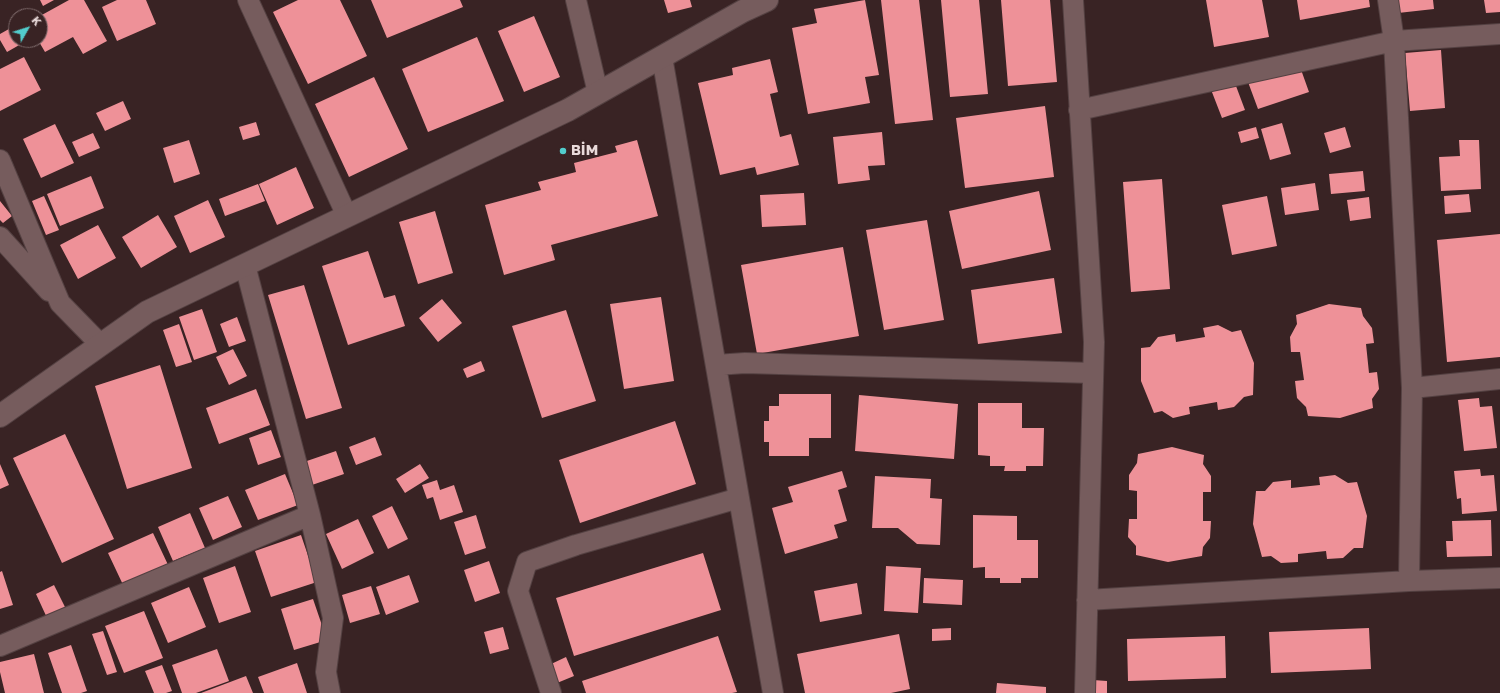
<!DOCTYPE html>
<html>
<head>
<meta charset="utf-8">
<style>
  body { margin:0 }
  #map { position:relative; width:1500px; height:693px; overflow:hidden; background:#392324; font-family:"Golos Text",sans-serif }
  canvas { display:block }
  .north { position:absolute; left:8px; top:8px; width:40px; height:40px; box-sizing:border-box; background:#392324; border:1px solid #7f6c6d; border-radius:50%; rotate:51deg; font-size:11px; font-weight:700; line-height:16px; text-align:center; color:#e9dada }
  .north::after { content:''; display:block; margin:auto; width:14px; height:18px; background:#52cdcd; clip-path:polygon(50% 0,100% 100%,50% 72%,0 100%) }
</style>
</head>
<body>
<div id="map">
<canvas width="1500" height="693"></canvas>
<div class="north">K</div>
</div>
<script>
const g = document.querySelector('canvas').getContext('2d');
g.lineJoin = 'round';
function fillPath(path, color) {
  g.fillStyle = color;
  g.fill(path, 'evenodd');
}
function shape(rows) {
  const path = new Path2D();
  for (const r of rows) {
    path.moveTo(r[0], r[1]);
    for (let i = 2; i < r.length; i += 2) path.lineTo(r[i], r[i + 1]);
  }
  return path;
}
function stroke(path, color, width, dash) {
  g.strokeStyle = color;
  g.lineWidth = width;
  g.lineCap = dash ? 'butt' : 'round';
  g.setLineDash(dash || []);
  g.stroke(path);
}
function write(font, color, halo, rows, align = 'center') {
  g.font = font + ' "Golos Text",sans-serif';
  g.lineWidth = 4;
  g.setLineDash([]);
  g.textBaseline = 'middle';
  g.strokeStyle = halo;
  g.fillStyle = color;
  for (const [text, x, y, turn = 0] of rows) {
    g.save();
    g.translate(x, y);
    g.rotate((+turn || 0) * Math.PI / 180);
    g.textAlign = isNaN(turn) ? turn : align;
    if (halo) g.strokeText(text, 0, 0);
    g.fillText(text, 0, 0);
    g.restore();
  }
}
fillPath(shape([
  [40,0,54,0,43,6],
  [69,0,84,0,107,41,83,54,73,37,45,52,38,40,40,40,40,16],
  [117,0,146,0,156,24,117,41,102,7],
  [298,0,340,0,367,56,308,84,273,12],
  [371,0,460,0,463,7,387,38],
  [664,0,690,0,692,7,668,13],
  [865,0,879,75,865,77,870,103,808,114,792,28,817,23,814,9],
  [881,0,919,0,933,120,895,124],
  [941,0,979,0,988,94,950,97],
  [1001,0,1050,0,1057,82,1008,86],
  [1206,0,1262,0,1269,37,1214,47],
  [1297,0,1369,0,1370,7,1300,20],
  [1397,0,1433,0,1434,9,1398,13],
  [1484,0,1500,0,1500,12,1486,13],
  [534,16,560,77,524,92,498,31],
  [16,25,16,40,28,40,7,52,0,40,0,34],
  [477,37,504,101,428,132,402,69],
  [1441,50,1445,108,1410,111,1405,53],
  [24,57,41,90,0,111,0,69],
  [770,59,778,92,770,94,780,137,791,134,799,165,757,175,755,167,720,175,698,83,733,75,732,68],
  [1299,64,1309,92,1258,109,1248,82],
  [374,77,408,149,349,177,315,104],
  [1233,78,1245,110,1222,118,1210,87],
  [123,101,131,119,105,131,96,113],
  [1045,106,1054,177,965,188,956,118],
  [256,122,260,135,243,140,239,127],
  [1282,123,1291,154,1270,160,1261,129],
  [55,124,74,163,41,178,23,139],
  [1256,127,1259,138,1241,143,1238,132],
  [1345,127,1351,147,1330,153,1324,133],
  [882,132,885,165,868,166,870,180,838,184,833,137],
  [93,133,100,148,79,157,72,142],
  [189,140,200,174,174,183,163,148],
  [637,140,658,216,551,245,555,260,504,275,485,205,541,190,538,182,576,172,574,163,617,152,615,146],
  [1459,140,1479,140,1481,189,1441,191,1439,157,1460,156],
  [296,167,314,208,277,225,259,184],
  [1363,171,1365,191,1331,194,1329,174],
  [91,176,104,208,60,226,47,194],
  [1162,179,1170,289,1131,292,1123,182],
  [1315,183,1319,210,1285,215,1281,188],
  [258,184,265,201,225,216,219,199],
  [1039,191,1051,250,962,269,949,211],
  [804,193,806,225,762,227,760,195],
  [1469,194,1471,212,1445,214,1444,196],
  [44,196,59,230,46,235,32,201],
  [1267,196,1277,246,1232,255,1222,205],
  [1369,197,1371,218,1350,221,1347,200],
  [208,200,225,237,190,253,174,216],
  [0,201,12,216,3,223,0,220],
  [435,211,453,273,418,284,399,222],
  [158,215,177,247,141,268,122,237],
  [927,220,944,320,884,330,866,230],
  [98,225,116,258,78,279,60,245],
  [1500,234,1500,357,1447,362,1437,240],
  [843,247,859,336,757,354,741,265],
  [368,251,384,298,395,295,405,326,348,345,322,266],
  [1054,278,1062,333,978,344,971,290],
  [304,285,342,408,306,419,268,295],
  [661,297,674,381,624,389,610,304],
  [442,299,462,323,438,342,419,318],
  [1329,304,1361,308,1363,316,1372,328,1374,343,1366,344,1369,373,1377,372,1379,389,1372,399,1373,408,1340,418,1308,416,1306,407,1297,398,1295,381,1304,380,1300,352,1291,352,1290,337,1297,324,1296,315],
  [202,309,217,352,194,360,179,317],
  [566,310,596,401,542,418,512,326],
  [237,317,246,341,229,347,220,324],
  [179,324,192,362,176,367,163,330],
  [1218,325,1232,332,1241,330,1254,363,1253,395,1244,397,1234,407,1218,410,1217,402,1189,407,1190,414,1173,418,1162,411,1154,413,1141,381,1141,348,1150,347,1158,337,1175,334,1176,342,1205,337,1203,328],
  [233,349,247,376,229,385,216,357],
  [481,361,485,371,467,378,463,369],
  [160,365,192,468,127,489,95,386],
  [256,389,270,425,219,444,206,408],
  [779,394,831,394,831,438,809,438,809,456,769,456,769,442,764,442,764,421,769,421,769,406,779,406],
  [859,395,958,404,954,459,855,451],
  [1479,398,1480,407,1492,406,1497,448,1464,451,1458,400],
  [978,403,1022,403,1022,428,1044,428,1043,466,1026,466,1026,471,1004,471,1005,466,990,466,990,456,978,455],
  [675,421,696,484,580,523,559,460],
  [271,430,281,457,258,465,249,438],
  [65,434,114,539,62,563,13,458],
  [375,437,382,455,356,465,349,447],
  [1172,447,1204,455,1203,464,1211,476,1211,492,1203,492,1203,521,1211,521,1210,538,1203,547,1202,556,1168,562,1136,555,1136,546,1128,537,1129,519,1137,519,1137,491,1129,490,1129,475,1137,463,1138,454],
  [336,451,344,474,309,486,301,463],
  [0,464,9,485,0,489],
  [420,464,429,478,405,493,396,479],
  [1480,469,1481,476,1494,475,1497,511,1462,514,1461,498,1457,499,1454,471],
  [842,471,847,487,838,490,847,521,834,525,838,538,785,554,772,508,793,502,788,487],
  [285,474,298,505,258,520,245,490],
  [1335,475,1348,483,1357,482,1367,516,1363,548,1354,548,1343,558,1327,559,1326,551,1298,554,1298,562,1281,563,1271,556,1262,557,1253,524,1256,491,1265,491,1273,482,1291,480,1291,488,1320,485,1319,477],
  [875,476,931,479,930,498,942,499,940,545,917,544,898,528,872,528],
  [437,480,440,490,454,485,463,512,440,520,433,497,427,499,422,485],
  [228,496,242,527,213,540,199,508],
  [392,506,408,539,388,549,372,516],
  [190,513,205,548,173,561,158,527],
  [476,515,486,548,465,555,454,522],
  [973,515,1017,516,1017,540,1038,540,1038,578,1021,578,1021,583,1000,583,1000,578,985,578,985,567,973,568],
  [358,519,374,553,342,569,326,534],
  [1491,520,1492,556,1447,557,1446,541,1453,541,1452,521],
  [153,533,170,569,125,589,108,553],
  [301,535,317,582,271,597,255,551],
  [703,553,721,610,574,656,556,598],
  [489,561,500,593,475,602,464,570],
  [235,566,251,612,219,623,203,578],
  [886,566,921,568,918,613,884,611],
  [2,571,13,605,0,609,0,572],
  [409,575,419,602,386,615,376,587],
  [924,578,963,580,962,605,923,603],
  [857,583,862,614,820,622,814,591],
  [54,585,67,611,48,620,36,594],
  [371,586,380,614,350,623,342,595],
  [189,587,206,627,168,643,151,603],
  [313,599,327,640,294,650,281,609],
  [144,611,163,658,124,673,105,626],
  [503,627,509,649,490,654,484,632],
  [951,628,951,640,932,641,932,629],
  [1369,628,1371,669,1271,673,1269,632],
  [103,631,117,672,107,675,92,634],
  [899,634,910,689,891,693,805,693,797,654],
  [718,636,737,692,732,693,586,693,582,681],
  [1225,636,1226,678,1128,681,1127,639],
  [71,645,87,691,81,693,62,693,48,653],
  [217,649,229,681,196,693,182,693,172,665],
  [34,654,44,693,5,693,0,672,0,662],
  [566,657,574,676,557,683,549,665],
  [297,663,307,693,264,693,258,677],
  [162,665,172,691,166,693,154,693,145,671],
  [246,676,253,693,201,693],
  [1093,680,1107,681,1107,693,1092,693],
  [997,683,1046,687,1046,693,996,693]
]), '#ee9198');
const street = shape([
  [248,0,347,216],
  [576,0,598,93],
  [1073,0,1094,342,1085,693],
  [1388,0,1394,41,1412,388,1409,581,1500,578],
  [662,57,773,693],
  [1079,110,1394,41,1500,34],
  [0,160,60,303,100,344],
  [0,237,49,291],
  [245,265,310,515,333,618,326,672,330,693],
  [716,365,745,363,1093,373],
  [1412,388,1500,379],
  [1087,600,1409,581],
  [0,646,310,515],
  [551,693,518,591,527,562,576,545,739,498]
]);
const secondary = shape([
  [0,416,147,312,568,110,743,11,767,0]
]);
stroke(street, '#544142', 22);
stroke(secondary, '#544142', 24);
stroke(street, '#765c5d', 20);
stroke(secondary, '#765c5d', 22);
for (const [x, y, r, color] of [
  [563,151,4,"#52cdcd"]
]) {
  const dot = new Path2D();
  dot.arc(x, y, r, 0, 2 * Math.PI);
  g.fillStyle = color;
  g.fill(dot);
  stroke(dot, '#392324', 1.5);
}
write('bold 14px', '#e9dada', '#392324', [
  ["BİM",571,151]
], 'left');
</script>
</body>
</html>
